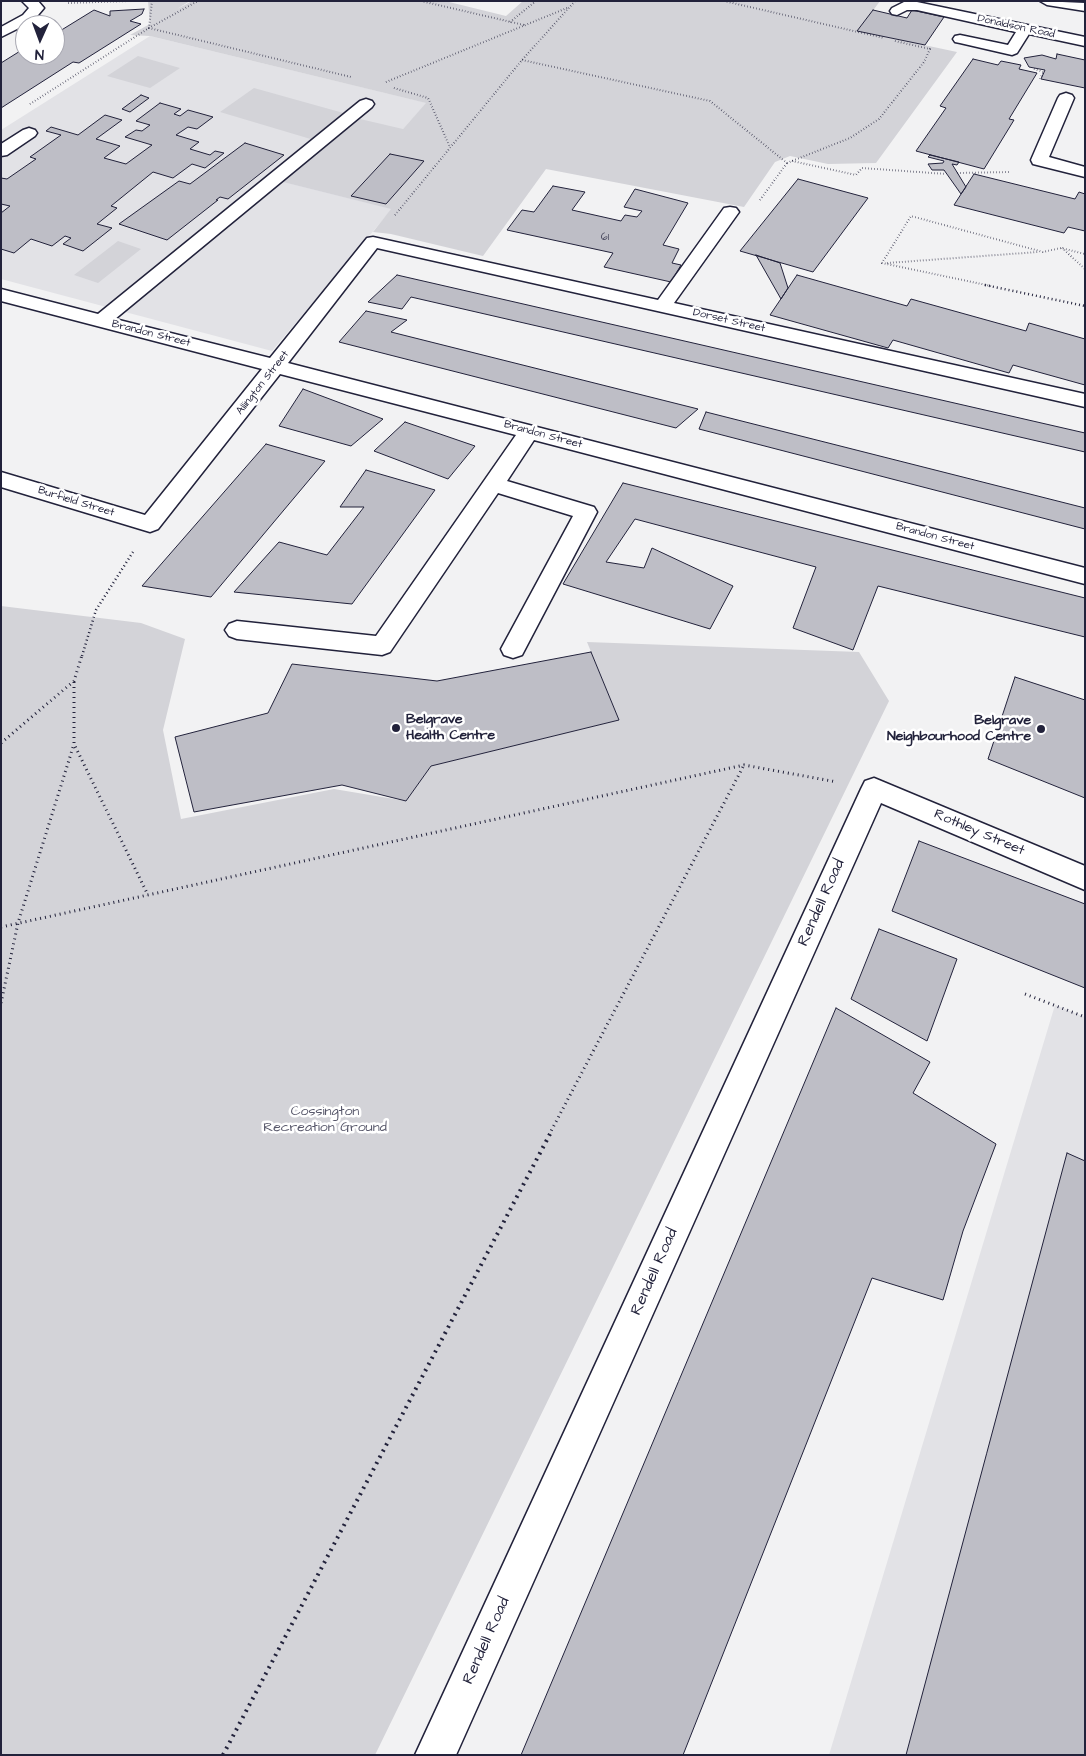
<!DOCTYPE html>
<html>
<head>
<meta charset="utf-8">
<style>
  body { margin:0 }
  #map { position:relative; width:1086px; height:1756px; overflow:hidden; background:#f2f2f3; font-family:"Architects Daughter",sans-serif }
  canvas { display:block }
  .frame { position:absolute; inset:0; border:2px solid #22223b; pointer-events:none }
  .north { position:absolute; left:15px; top:15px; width:50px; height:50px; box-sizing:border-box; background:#fff; border:1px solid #a7a7b1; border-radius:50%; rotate:182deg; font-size:14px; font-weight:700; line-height:20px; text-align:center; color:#22223b }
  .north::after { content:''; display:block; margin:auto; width:18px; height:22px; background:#22223b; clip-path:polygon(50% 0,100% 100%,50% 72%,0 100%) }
</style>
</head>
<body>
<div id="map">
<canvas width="1086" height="1756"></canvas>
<div class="frame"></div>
<div class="north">N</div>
</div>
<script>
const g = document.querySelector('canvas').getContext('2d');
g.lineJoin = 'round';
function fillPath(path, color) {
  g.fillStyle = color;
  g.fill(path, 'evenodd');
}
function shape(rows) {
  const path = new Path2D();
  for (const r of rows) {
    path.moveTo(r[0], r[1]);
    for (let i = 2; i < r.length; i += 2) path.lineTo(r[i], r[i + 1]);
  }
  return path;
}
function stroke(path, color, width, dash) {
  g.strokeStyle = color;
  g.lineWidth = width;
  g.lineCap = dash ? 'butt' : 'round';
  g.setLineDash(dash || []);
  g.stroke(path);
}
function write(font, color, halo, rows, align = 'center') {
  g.font = font + ' "Architects Daughter",sans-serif';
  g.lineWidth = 5;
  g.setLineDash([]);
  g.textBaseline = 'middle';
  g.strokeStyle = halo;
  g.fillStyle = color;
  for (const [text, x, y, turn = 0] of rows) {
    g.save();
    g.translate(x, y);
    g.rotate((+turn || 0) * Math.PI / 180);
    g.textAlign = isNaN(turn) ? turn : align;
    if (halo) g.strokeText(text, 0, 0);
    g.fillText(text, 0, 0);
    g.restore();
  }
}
fillPath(shape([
  [150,36,427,103,403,129,284,182,392,209,272,351,1,279,1,130],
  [1055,1005,1085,1017,1085,1755,829,1755]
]), '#e2e2e6');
fillPath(shape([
  [148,1,190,1,177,9,192,1,445,1,506,16,523,1,880,1,858,31,957,52,876,163,828,164,790,156,775,162,744,207,546,169,483,256,391,234,373,232,391,209,283,182,360,119,403,129,426,103,150,36,130,35,150,24],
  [138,56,180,68,150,88,107,76],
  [254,88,347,114,314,140,220,112],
  [118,241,141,249,98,283,74,275],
  [1,606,141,623,185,639,163,730,181,819,334,789,406,801,431,766,619,720,587,642,859,652,889,701,375,1755,1,1755]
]), '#d3d3d8');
const building = shape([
  [144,9,142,14,130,21,141,24,79,63,73,62,1,108,1,63,25,48,25,55,55,55,55,34,94,10,110,16,110,11,144,9],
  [873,10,907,18,912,10,944,17,925,45,857,31,873,10],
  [1057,54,1085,60,1085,88,1041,79,1045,70,1029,67,1024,58,1042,55,1056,59,1057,54],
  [973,59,998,65,1001,61,1021,65,1019,69,1037,73,1009,119,1014,120,984,169,916,151,946,108,940,106,973,59],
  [141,95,149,98,130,112,122,109,141,95],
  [160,103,181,109,174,114,180,116,188,110,213,117,197,129,188,127,176,135,199,142,190,149,210,155,215,151,224,153,205,168,192,164,173,178,153,172,111,206,117,208,97,224,112,228,83,251,63,244,71,238,65,236,52,246,31,239,14,253,1,249,1,213,10,206,1,204,1,178,7,179,36,159,30,157,61,135,46,131,51,127,78,135,105,115,122,120,96,139,120,146,104,158,126,164,152,145,125,137,136,130,142,131,150,125,136,121,160,103],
  [245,143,284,155,228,199,220,197,216,200,218,200,167,240,119,224,179,181,190,184,245,143],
  [390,154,424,161,386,204,351,196,390,154],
  [930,155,959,162,957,165,952,164,966,187,961,194,944,170,932,170,928,164,943,163,944,161,928,157,930,155],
  [974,174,1075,199,1079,192,1085,194,1085,231,1068,227,1064,233,954,205,974,174],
  [798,179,868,198,813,272,740,251,798,179],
  [553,186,585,192,572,210,621,221,625,215,637,217,642,211,624,207,635,189,688,203,663,245,679,249,672,263,681,265,671,282,604,267,613,253,507,230,522,210,534,212,553,186],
  [756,255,780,263,788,288,781,299,756,255],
  [397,275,1085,433,1085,452,411,297,402,309,368,302,397,275],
  [797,275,907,306,911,299,1026,331,1029,323,1085,339,1085,385,1013,365,1009,373,893,340,888,348,770,315,797,275],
  [366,311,407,320,391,332,698,409,676,428,339,342,366,311],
  [303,389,383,419,351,446,279,426,303,389],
  [706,412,1085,508,1085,529,699,429,706,412],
  [405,422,475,446,448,479,374,451,405,422],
  [266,444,325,461,211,597,142,586,266,444],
  [366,470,435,490,352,604,234,592,279,542,327,555,364,507,340,507,366,470],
  [623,483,1085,598,1085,637,878,586,853,650,793,628,816,567,635,519,606,562,644,568,652,548,733,586,710,629,563,584,623,483],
  [591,652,619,720,431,766,406,801,342,785,194,812,175,737,268,713,292,664,437,681,591,652],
  [1015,677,1085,700,1085,798,988,759,1015,677],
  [919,841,1085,904,1085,988,892,911,919,841],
  [879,929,957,959,927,1041,851,999,879,929],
  [836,1008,930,1062,913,1093,996,1144,963,1231,943,1300,872,1278,683,1755,521,1755,836,1008],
  [1067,1153,1085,1161,1085,1755,906,1755,1067,1153]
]);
fillPath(building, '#bebec6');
stroke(building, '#22223b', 1);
const minor = shape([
  [22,1,38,1,44,8,33,21,1,37,1,27,23,15,29,8,22,1],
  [1040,1,1085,3,1085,11,1047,5,1040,1],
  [904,2,917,2,1085,37,1085,46,1029,34,1017,53,1012,55,960,43,955,42,953,39,955,36,960,35,1008,45,1016,32,917,10,907,10,897,15,892,14,890,11,892,8,904,2],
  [1066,93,1072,95,1074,98,1049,157,1085,167,1085,177,1033,164,1031,160,1058,98,1060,95,1066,93],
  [366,99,372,101,374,104,372,107,115,319,270,358,367,238,373,237,658,300,724,208,730,207,736,208,739,212,674,303,1085,394,1085,407,377,248,288,363,1085,568,1085,584,534,440,507,481,594,507,597,512,522,655,513,658,504,655,501,649,573,516,498,493,390,652,382,655,237,639,229,636,225,630,229,624,237,621,376,636,516,435,280,374,158,529,150,532,1,487,1,472,145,515,262,369,1,301,1,289,98,314,360,101,366,99],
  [29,128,35,130,37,133,35,136,7,155,1,156,1,144,23,130,29,128],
  [874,778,1085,866,1085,890,881,803,456,1755,415,1755,861,789,865,781,874,778]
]);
stroke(minor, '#22223b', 3);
stroke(shape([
  [152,1,149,28,351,77],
  [421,1,524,25],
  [724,1,884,38],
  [68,3,129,1],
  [510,22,536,1],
  [895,41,930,49,932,47],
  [522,60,710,101,787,163],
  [1034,69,1044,72,1039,80],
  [386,82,567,8],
  [394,88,428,98,450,147],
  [30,104,149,28,198,1],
  [792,161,856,175,862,168,946,174],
  [787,163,850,138,879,119,924,62,930,49],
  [957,173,1009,172],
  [760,200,787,163],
  [395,215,522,60,575,1],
  [1062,248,1085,269],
  [887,263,1038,252],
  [991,286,882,263,911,216,1043,252,1061,248,1085,254]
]), '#22223b', 2, [0.5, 2.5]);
stroke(shape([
  [985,285,1085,306],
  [82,656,96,610,133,552]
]), '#22223b', 2.5, [1, 3]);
stroke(shape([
  [74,682,74,744,148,895],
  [1,743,74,681,82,655],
  [1,927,744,765,837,782],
  [1025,994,1085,1017],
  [1,1003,18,923,74,744],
  [549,1135,744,765]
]), '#22223b', 3, [1, 4]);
stroke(shape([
  [223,1755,550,1134]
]), '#22223b', 4, [2, 5]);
fillPath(minor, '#fff');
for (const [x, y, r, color] of [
  [396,728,5,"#22223b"],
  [1041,729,5,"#22223b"]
]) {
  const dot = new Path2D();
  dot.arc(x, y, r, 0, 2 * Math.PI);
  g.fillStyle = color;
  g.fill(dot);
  stroke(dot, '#fff', 2);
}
write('11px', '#22223b', '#fff', [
  ["Donaldson Road",1016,27,12],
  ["Dorset Street",729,321,13],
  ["Brandon Street",151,334,14],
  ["Allington Street",263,383,-52],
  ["Brandon Street",543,435,15],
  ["Burfield Street",76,502,17],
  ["Brandon Street",935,537,15]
]);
write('11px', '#49495e', null, [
  ["61",605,238]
]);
write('bold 14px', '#22223b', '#fff', [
  ["Belgrave",406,720],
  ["Health Centre",406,736],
  ["Belgrave",1031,721,"right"],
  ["Neighbourhood Centre",1031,737,"right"]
], 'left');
write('14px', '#22223b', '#fff', [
  ["Rothley Street",979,833,23]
]);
write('14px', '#57576a', '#fff', [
  ["Cossington",325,1112],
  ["Recreation Ground",325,1128]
]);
write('16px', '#22223b', '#fff', [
  ["Rendell Road",822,903,-66],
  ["Rendell Road",655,1272,-66],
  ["Rendell Road",487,1641,-66]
]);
</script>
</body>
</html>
